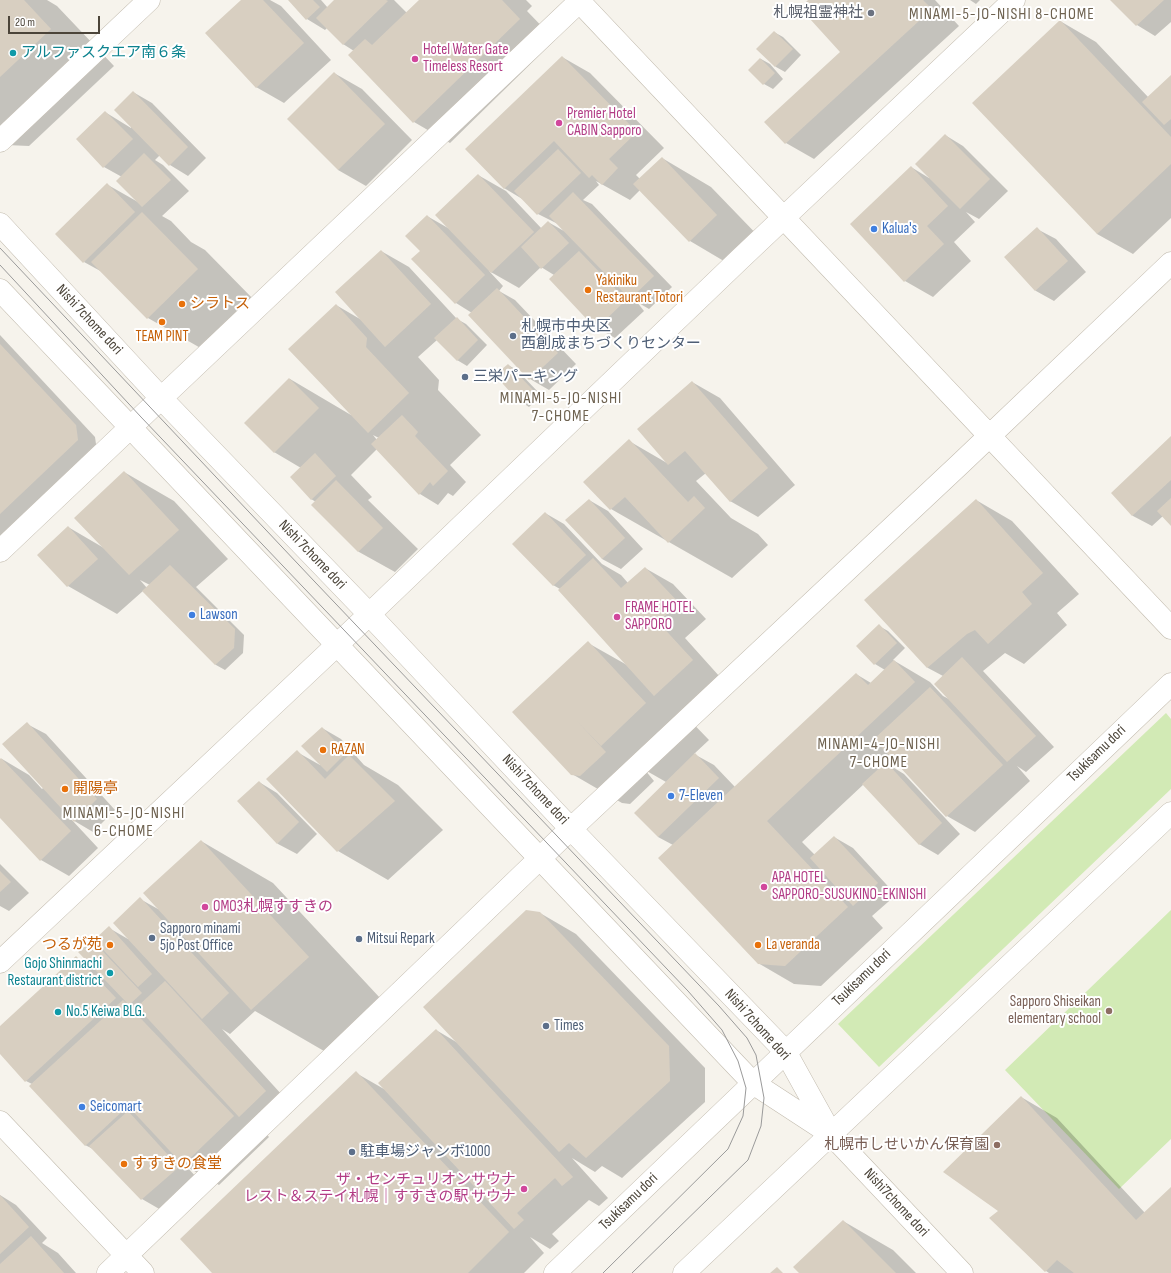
<!DOCTYPE html>
<html>
<head>
<meta charset="utf-8">
<style>
  body { margin:0 }
  #map { position:relative; width:1171px; height:1273px; overflow:hidden; background:#f6f3ec; font-family:"Sofia Sans Condensed",sans-serif }
  canvas { display:block }
  .scale { position:absolute; left:8px; top:16px; width:92px; height:18px; box-sizing:border-box; border:2px solid #4b4439; border-top:0; padding-left:5px; font-size:12px; line-height:14px; white-space:nowrap; color:#4b4439; -webkit-text-stroke:3px #fff; paint-order:stroke }
</style>
</head>
<body>
<div id="map">
<canvas width="1171" height="1273"></canvas>
<div class="scale">20 m</div>
</div>
<script>
const g = document.querySelector('canvas').getContext('2d');
g.lineJoin = 'round';
function fillPath(path, color) {
  g.fillStyle = color;
  g.fill(path, 'evenodd');
}
function shape(rows) {
  const path = new Path2D();
  for (const r of rows) {
    path.moveTo(r[0], r[1]);
    for (let i = 2; i < r.length; i += 2) path.lineTo(r[i], r[i + 1]);
  }
  return path;
}
function stroke(path, color, width, dash) {
  g.strokeStyle = color;
  g.lineWidth = width;
  g.lineCap = dash ? 'butt' : 'round';
  g.setLineDash(dash || []);
  g.stroke(path);
}
function write(font, color, halo, rows, align = 'center') {
  g.font = font + ' "Sofia Sans Condensed","Noto Sans JP",sans-serif';
  g.lineWidth = 4;
  g.setLineDash([]);
  g.textBaseline = 'middle';
  g.strokeStyle = halo;
  g.fillStyle = color;
  for (const [text, x, y, turn = 0] of rows) {
    g.save();
    g.translate(x, y);
    g.rotate((+turn || 0) * Math.PI / 180);
    g.textAlign = isNaN(turn) ? turn : align;
    if (halo) g.strokeText(text, 0, 0);
    g.fillText(text, 0, 0);
    g.restore();
  }
}
fillPath(shape([
  [1166,713,1171,719,1171,789,879,1067,838,1024],
  [1171,910,1171,1139,1119,1189,1005,1070]
]), '#d2eab5');
fillPath(shape([
  [0,0,47,0,57,6,114,66,29,146,6,145,0,141],
  [243,0,270,0,281,6,331,60,284,103,256,87],
  [289,0,321,0,328,8,336,0,394,0,407,13,420,0,526,0,532,6,527,11,555,40,450,143,414,122,349,55,354,51,343,44,327,28,325,30,307,19],
  [809,0,935,0,959,26,814,159,786,143,766,122,842,52],
  [970,0,980,0,976,4],
  [1112,0,1171,0,1171,22,1155,36,1137,25],
  [1060,21,1096,42,1149,98,1171,77,1171,218,1133,254,1097,234],
  [774,32,783,37,801,55,785,72,776,67,758,49],
  [562,57,590,73,664,148,636,175,640,179,662,158,711,187,766,244,739,270,690,241,640,190,630,200,596,181,599,185,583,200,592,204,672,287,649,309,637,302,644,311,615,338,597,328,554,275,541,267,519,288,489,271,503,286,499,291,515,300,576,364,549,390,530,379,472,313,456,303,421,251,427,216,448,228,478,175,506,191,542,229,548,222,564,231,558,224,538,214,524,200,504,188],
  [761,59,770,64,783,79,773,89,764,84],
  [334,73,362,89,412,140,366,186,338,170],
  [133,92,152,103,206,158,188,176,170,165,160,155,155,160,163,165,189,191,162,216,171,221,191,242,205,250,260,306,211,354,148,318,104,273,84,262,108,185,138,202,122,177,104,167,105,112,131,128],
  [945,135,963,146,1008,191,979,219,966,212,975,222,954,242,971,261,933,297,905,281,911,167,929,178],
  [1037,229,1056,239,1086,272,1054,301,1036,291,1006,257],
  [381,251,409,267,457,319,466,324,487,345,467,366,457,360,437,340,418,357,439,380,438,390,481,435,450,465,466,482,453,496,448,493,438,505,420,494,377,449,351,475,372,497,368,500,418,549,395,572,359,552,312,505,316,502,311,499,301,468,274,452,290,379,351,415,336,305,360,319],
  [373,435,379,438,377,440],
  [0,335,95,437,97,451,0,542],
  [508,365,517,370,541,395,529,407,520,401,496,375],
  [692,382,720,398,795,485,758,517,730,501,706,473,696,481,731,518,758,534,768,545,732,578,611,509,629,441,667,463],
  [1171,438,1171,525,1163,516,1152,526,1133,516,1112,493],
  [124,472,174,501,228,559,196,587,244,635,243,653,225,670,216,665,143,591,117,614,68,586,68,527,104,548],
  [140,580,150,585,147,588],
  [589,500,608,511,643,549,621,569,602,559],
  [976,500,1012,521,1079,594,1057,613,1067,625,1024,664,1005,653,983,671,1054,747,1026,772,1017,766,1030,781,975,832,947,816,892,758,886,763,904,774,960,834,938,855,919,844,864,784,802,842,815,855,834,837,853,848,896,895,872,916,883,928,821,986,794,984,758,963,673,845,658,837,666,782,645,770,654,781,630,804,622,803,572,774,513,712,588,643,627,665,560,589,553,585,545,513,564,524,602,564,621,575,628,583,645,568,673,584,706,619,685,638,720,677,682,712,709,740,694,754,714,765,735,787,856,674,871,683,885,670,875,664,879,626,888,631,905,648,893,660,930,682,943,696,949,699,943,676,928,668,865,600],
  [27,724,46,734,115,810,93,832,71,819,98,848,69,876,41,860,0,816,0,761,2,759,29,775,42,789,44,787],
  [322,728,341,739,364,765,398,785,443,830,388,880,338,851,268,779,297,752,320,765],
  [259,782,277,793,317,834,297,854,278,844,238,801],
  [201,841,273,883,381,999,324,1051,255,1011,230,1034,222,1029,293,1107,262,1129,269,1137,219,1185,187,1167,197,1178,161,1210,142,1199,93,1149,85,1145,32,1084,26,1081,0,1053,0,1027,76,957,93,967,93,941,99,945,109,928,128,939,140,899,158,909],
  [0,864,29,893,9,911,0,906],
  [540,913,576,934,705,1068,705,1102,622,1178,602,1166,595,1172,572,1158,608,1198,599,1206,589,1200,552,1234,559,1241,550,1249,530,1237,544,1253,524,1273,214,1273,356,1073,384,1089,436,1030,458,1043],
  [1021,1097,1057,1118,1145,1213,1171,1188,1171,1273,1049,1273,1046,1271,1000,1211],
  [0,1195,16,1205,47,1238,42,1243,58,1253,76,1273,0,1273],
  [843,1221,893,1250,916,1273,800,1273]
]), '#0003');
fillPath(shape([
  [0,0,24,0,51,29,0,77],
  [241,0,263,0,304,43,256,88,205,33],
  [288,0,313,0,320,7,306,20],
  [334,0,386,0,388,1,343,45,316,18],
  [419,0,502,0,520,19,413,123,348,55,365,39,372,45],
  [808,0,923,0,932,9,785,144,764,122,840,52,800,8],
  [1110,0,1164,0,1136,26],
  [1060,20,1171,137,1171,164,1097,234,972,103],
  [774,31,793,49,775,67,756,49],
  [562,56,637,132,609,159,618,168,602,185,592,175,589,178,554,141,504,189,465,149],
  [760,58,775,73,763,85,748,70],
  [334,72,385,124,338,170,287,119],
  [1171,75,1171,119,1164,125,1142,102],
  [133,91,188,147,169,166,114,110],
  [105,111,133,139,103,168,76,139],
  [945,134,990,179,960,209,915,164],
  [558,149,581,173,537,215,514,191],
  [144,153,171,180,142,207,116,181],
  [662,157,717,215,689,242,633,184],
  [911,166,948,206,927,226,944,244,904,282,850,224],
  [478,174,534,232,491,273,435,215],
  [107,183,135,212,83,263,55,234],
  [573,192,654,276,630,299,549,216],
  [142,212,198,269,147,319,91,262],
  [427,215,485,275,455,304,411,259,420,251,405,236],
  [548,221,569,243,541,269,521,247],
  [1037,227,1068,261,1035,291,1004,257],
  [381,250,431,304,385,347,335,292],
  [579,251,626,300,596,329,549,279],
  [497,288,558,353,529,380,468,315],
  [336,304,367,338,366,347,409,393,368,433,288,349],
  [457,317,478,340,457,361,434,338],
  [0,344,76,425,78,440,0,514],
  [508,364,533,390,519,402,495,375],
  [289,378,319,408,274,453,244,423],
  [692,381,768,468,730,502,685,451,668,465,637,429],
  [402,415,418,432,415,436,448,471,433,486,430,482,419,495,371,444],
  [1171,436,1171,480,1132,516,1111,493],
  [629,439,688,502,694,496,705,508,668,543,625,497,610,510,583,482],
  [315,453,336,476,311,500,290,477],
  [124,471,179,530,129,575,74,518],
  [336,480,383,528,358,552,311,505],
  [1171,498,1171,526,1157,511],
  [589,499,625,538,602,559,565,520],
  [976,499,1043,573,1022,592,1032,604,988,644,975,630,967,634,927,668,864,600],
  [545,512,586,555,553,586,512,544],
  [68,526,98,559,67,587,37,555],
  [593,558,621,588,645,567,679,603,658,622,693,660,654,696,558,590],
  [170,565,235,629,234,648,215,665,142,591],
  [879,624,897,643,874,665,856,646],
  [588,641,646,703,601,746,575,719,606,752,580,776,571,775,512,712],
  [962,657,1036,736,1007,762,934,684],
  [894,660,915,682,767,821,848,907,785,966,758,964,658,858,856,673,868,685],
  [930,687,1003,765,946,817,874,739],
  [27,722,97,799,74,822,2,744],
  [322,727,346,753,327,772,301,746],
  [297,750,325,779,349,755,395,801,337,852,266,779],
  [695,753,719,778,658,837,634,813],
  [1,758,71,831,40,861,0,818,0,759],
  [886,762,942,823,919,845,862,784],
  [259,781,299,822,277,844,237,801],
  [834,836,878,883,853,906,810,858],
  [201,840,309,957,251,1010,143,893],
  [0,871,11,882,0,892],
  [140,897,229,993,202,1019,113,923],
  [526,910,540,912,669,1046,670,1081,586,1158,569,1143,559,1152,423,1007],
  [109,926,152,974,138,987,94,940],
  [92,940,142,993,129,1005,78,952],
  [76,956,116,998,25,1082,0,1054,0,1026],
  [165,981,266,1091,239,1117,137,1007],
  [123,1000,234,1116,183,1165,128,1106,85,1146,29,1086],
  [436,1029,573,1177,562,1186,555,1178,517,1213,524,1220,514,1229,378,1083],
  [356,1071,509,1232,468,1273,212,1273,180,1239],
  [1021,1096,1136,1220,1171,1187,1171,1273,1074,1273,1057,1260,1045,1272,989,1218,998,1211,943,1172],
  [128,1111,179,1167,141,1200,89,1146],
  [0,1195,29,1227,0,1254],
  [843,1220,896,1273,799,1273,793,1267],
  [31,1236,64,1273,0,1273,0,1264],
  [777,1267,783,1273,770,1273]
]), '#d8cfc1');
const minor = shape([
  [578,0,1171,628],
  [0,141,149,0],
  [0,224,161,398,369,614,571,829,785,1051,831,1134,962,1273],
  [0,290,753,1083,828,1132],
  [0,551,581,0],
  [0,962,357,626,740,259,1014,0],
  [0,1122,143,1273],
  [108,1273,560,839,960,464,1171,263],
  [555,1273,1171,684],
  [684,1273,1171,813]
]);
stroke(minor, '#c2bbae', 23);
stroke(minor, '#fff', 22);
stroke(shape([
  [0,248,315,582,719,1006,747,1038,756,1055,764,1098,761,1126,748,1160,632,1273],
  [0,265,141,417,688,991,722,1030,738,1061,746,1088,743,1116,728,1149,603,1273]
]), '#9a9a9a', 1);
for (const [x, y, r, color] of [
  [871,13,4,"#6b7280"],
  [13,53,4,"#0f9aa8"],
  [415,59,4,"#d1479c"],
  [559,123,4,"#d1479c"],
  [874,229,4,"#3f7fe0"],
  [588,290,4,"#e8710a"],
  [182,304,4,"#e8710a"],
  [162,322,4,"#e8710a"],
  [513,336,4,"#5c6f8a"],
  [465,377,4,"#5c6f8a"],
  [192,615,4,"#3f7fe0"],
  [617,617,4,"#d1479c"],
  [323,750,4,"#e8710a"],
  [65,789,4,"#e8710a"],
  [671,796,4,"#3f7fe0"],
  [764,887,4,"#d1479c"],
  [205,907,4,"#d1479c"],
  [152,938,4,"#5c6f8a"],
  [359,939,4,"#5c6f8a"],
  [110,945,4,"#e8710a"],
  [758,945,4,"#e8710a"],
  [110,973,4,"#0f9aa8"],
  [1109,1011,4,"#8d6e63"],
  [58,1012,4,"#0f9aa8"],
  [546,1026,4,"#5c6f8a"],
  [82,1107,4,"#3f7fe0"],
  [997,1145,4,"#8d6e63"],
  [352,1152,4,"#5c6f8a"],
  [124,1164,4,"#e8710a"],
  [524,1189,4,"#d1479c"]
]) {
  const dot = new Path2D();
  dot.arc(x, y, r, 0, 2 * Math.PI);
  g.fillStyle = color;
  g.fill(dot);
  stroke(dot, '#fff', 1.5);
}
write('15px', '#5b616d', '#fff', [
  ["札幌祖霊神社",863,13]
], 'right');
write('15px', '#b23c85', '#fff', [
  ["Hotel Water Gate",423,50],
  ["Timeless Resort",423,67],
  ["Premier Hotel",567,114],
  ["CABIN Sapporo",567,131],
  ["FRAME HOTEL",625,608],
  ["SAPPORO",625,625],
  ["APA HOTEL",772,878],
  ["SAPPORO-SUSUKINO-EKINISHI",772,895],
  ["OMO3札幌すすきの",213,907],
  ["ザ・センチュリオンサウナ",516,1180,"right"],
  ["レスト＆ステイ札幌｜すすきの駅 サウナ",516,1197,"right"]
], 'left');
write('15px', '#0d838f', '#fff', [
  ["アルファスクエア南６条",21,53],
  ["Gojo Shinmachi",102,964,"right"],
  ["Restaurant district",102,981,"right"],
  ["No.5 Keiwa BLG.",66,1012]
], 'left');
write('15px', '#366cbe', '#fff', [
  ["Kalua's",882,229],
  ["Lawson",200,615],
  ["7-Eleven",679,796],
  ["Seicomart",90,1107]
], 'left');
write('15px', '#c56008', '#fff', [
  ["Yakiniku",596,281],
  ["Restaurant Totori",596,298],
  ["シラトス",190,304],
  ["TEAM PINT",162,337,"center"],
  ["RAZAN",331,750],
  ["開陽亭",73,789],
  ["つるが苑",102,945,"right"],
  ["La veranda",766,945],
  ["すすきの食堂",132,1164]
], 'left');
write('15px', '#4b4439', '#fff', [
  ["Nishi 7chome dori",89,320,47],
  ["Nishi 7chome dori",312,555,46],
  ["Tsukisamu dori",1097,754,-44],
  ["Nishi 7chome dori",535,790,47],
  ["Tsukisamu dori",862,978,-44],
  ["Nishi 7chome dori",757,1025,48],
  ["Tsukisamu dori",629,1202,-44],
  ["Nishi7chome dori",896,1203,47]
]);
write('15px', '#4e5e75', '#fff', [
  ["札幌市中央区",521,327],
  ["西創成まちづくりセンター",521,344],
  ["三栄パーキング",473,377],
  ["Sapporo minami",160,929],
  ["5jo Post Office",160,946],
  ["Mitsui Repark",367,939],
  ["Times",554,1026],
  ["駐車場ジャンボ1000",360,1152]
], 'left');
write('15px', '#785e54', '#fff', [
  ["Sapporo Shiseikan",1101,1002],
  ["elementary school",1101,1019],
  ["札幌市しせいかん保育園",989,1145]
], 'right');
g.letterSpacing = '1px';
write('16px', '#6e6250', '#fff', [
  ["MINAMI-5-JO-NISHI 8-CHOME",1002,15],
  ["MINAMI-5-JO-NISHI",561,399],
  ["7-CHOME",561,417],
  ["MINAMI-4-JO-NISHI",879,745],
  ["7-CHOME",879,763],
  ["MINAMI-5-JO-NISHI",124,814],
  ["6-CHOME",124,832]
]);
g.letterSpacing = '0px';
</script>
</body>
</html>
